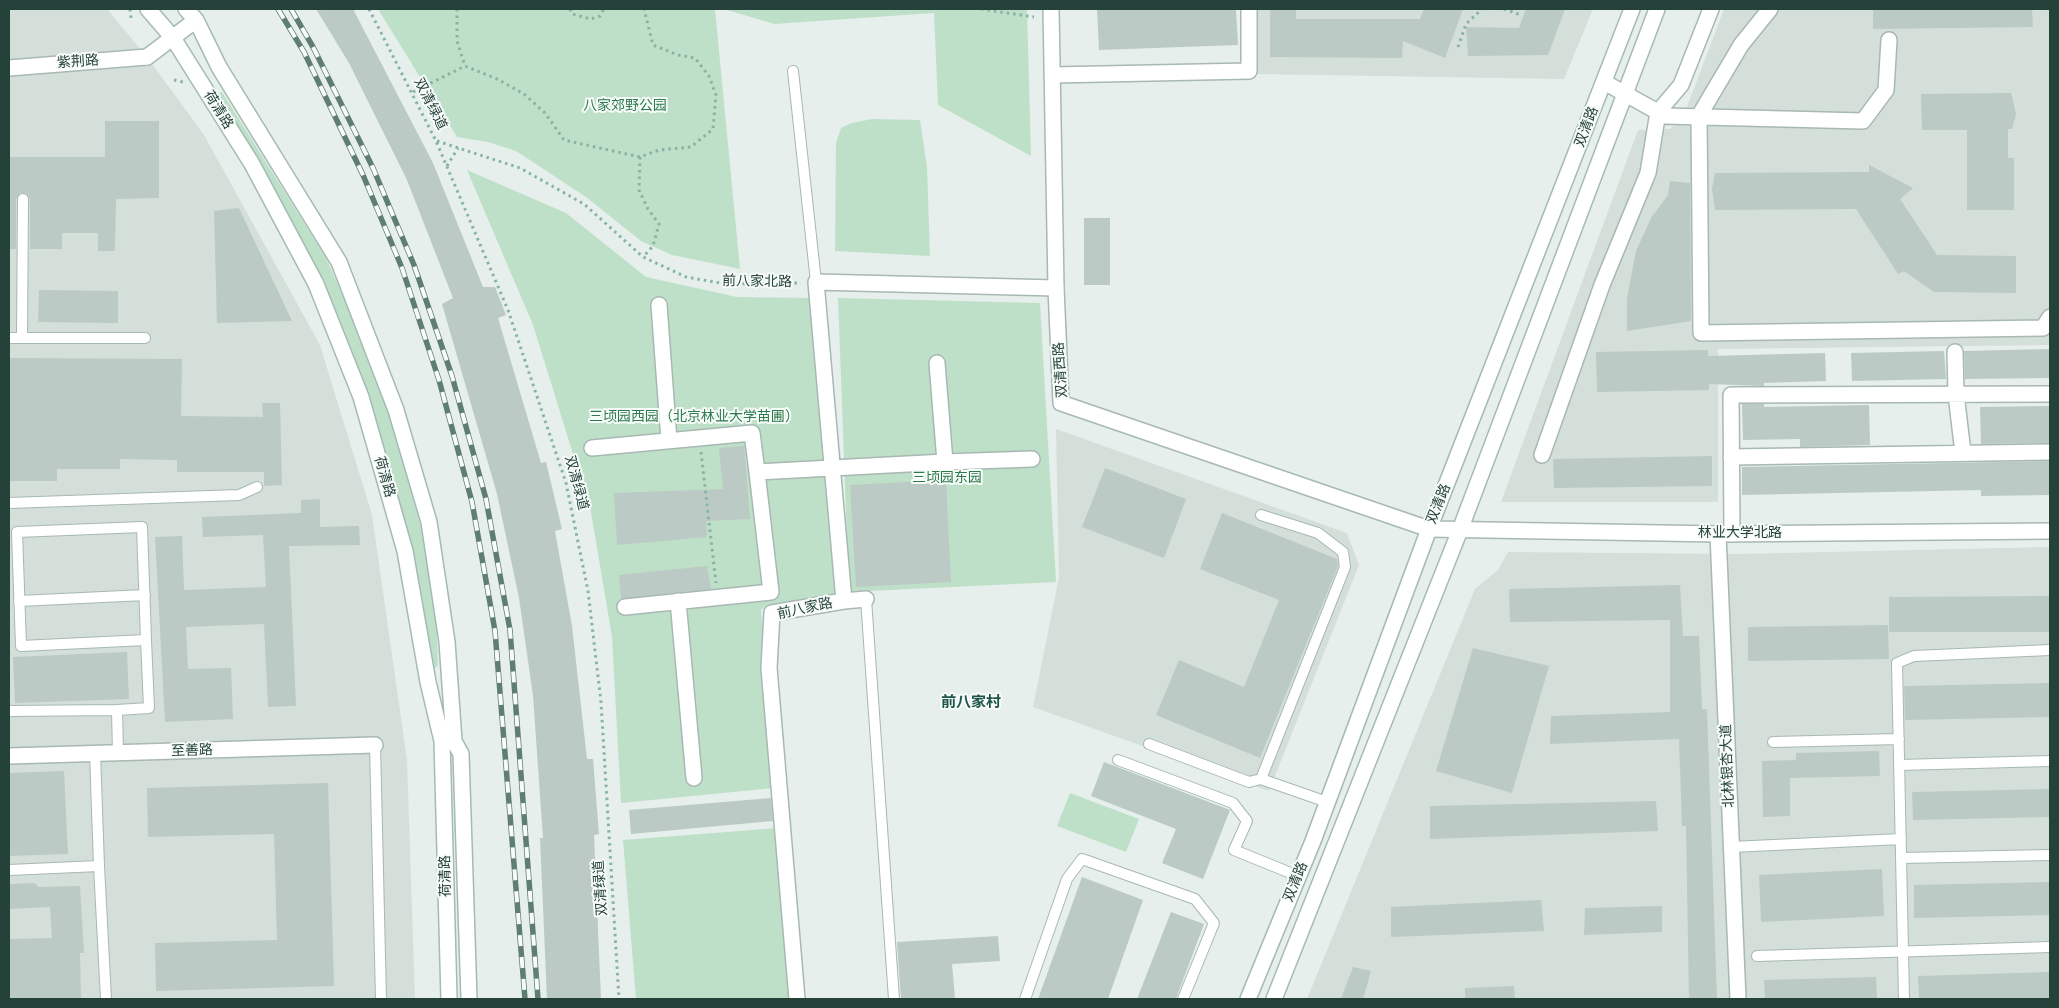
<!DOCTYPE html>
<html>
<head>
<meta charset="utf-8">
<style>
  body { margin:0 }
  #map { position:relative; width:2059px; height:1008px; overflow:hidden; background:#e6efeb; font-family:"Varela Round",sans-serif }
  canvas { display:block }
  .frame { position:absolute; inset:0; border:10px solid #24423a; pointer-events:none }
</style>
</head>
<body>
<div id="map">
<canvas width="2059" height="1008"></canvas>
<div class="frame"></div>
</div>
<script>
const g = document.querySelector('canvas').getContext('2d');
g.lineJoin = 'round';
function fillPath(path, color) {
  g.fillStyle = color;
  g.fill(path, 'evenodd');
}
function shape(rows) {
  const path = new Path2D();
  for (const r of rows) {
    path.moveTo(r[0], r[1]);
    for (let i = 2; i < r.length; i += 2) path.lineTo(r[i], r[i + 1]);
  }
  return path;
}
function stroke(path, color, width, dash) {
  g.strokeStyle = color;
  g.lineWidth = width;
  g.lineCap = dash ? 'butt' : 'round';
  g.setLineDash(dash || []);
  g.stroke(path);
}
function write(font, color, halo, rows, align = 'center') {
  g.font = font + ' "Varela Round","Noto Sans SC",sans-serif';
  g.lineWidth = 4;
  g.setLineDash([]);
  g.textBaseline = 'middle';
  g.strokeStyle = halo;
  g.fillStyle = color;
  for (const [text, x, y, turn = 0] of rows) {
    g.save();
    g.translate(x, y);
    g.rotate((+turn || 0) * Math.PI / 180);
    g.textAlign = isNaN(turn) ? turn : align;
    if (halo) g.strokeText(text, 0, 0);
    g.fillText(text, 0, 0);
    g.restore();
  }
}
fillPath(shape([
  [9,9,107,9,147,57,204,135,320,345,372,515,407,760,415,999,9,999],
  [1253,9,1593,9,1564,79,1256,74],
  [1724,9,2050,9,2050,345,1718,349,1718,502,1501,502,1638,130,1670,129,1684,115],
  [1056,429,1347,533,1359,565,1269,791,1033,707,1059,577],
  [2050,547,2050,999,1307,999,1475,589,1498,570,1508,552,1738,554]
]), '#d4dfda');
fillPath(shape([
  [378,9,715,9,740,269,672,255,641,241,586,197,516,151,488,142,457,137],
  [724,9,1027,9,1031,156,938,105,934,13,774,24],
  [222,92,326,258,358,329,388,410,424,538,436,609,438,665,434,669,428,667,364,399,217,94],
  [872,119,920,120,927,167,930,256,835,251,836,143,841,128,852,123],
  [467,170,566,213,646,277,737,297,810,298,837,598,761,609,774,788,621,803,612,637,591,512,533,325],
  [838,298,1040,303,1056,582,849,592],
  [1070,793,1139,819,1126,852,1057,826],
  [778,828,789,999,636,999,623,840]
]), '#bfe0c8');
fillPath(shape([
  [316,9,353,9,433,163,483,287,495,287,506,315,498,318,541,463,546,462,562,529,555,531,572,626,587,759,593,759,599,834,594,835,601,999,547,999,540,838,543,838,533,696,519,598,497,494,442,304,453,298,407,180,349,63],
  [1097,9,1236,9,1238,45,1099,50],
  [1270,9,1296,9,1296,19,1420,19,1424,9,1463,9,1445,58,1403,41,1402,58,1270,57],
  [1526,9,1565,9,1548,55,1468,56,1466,27,1519,28],
  [1873,9,2032,9,2033,27,1873,29],
  [2011,93,2016,114,2012,129,2008,129,2008,158,2014,158,2014,210,1967,210,1967,130,1922,130,1921,94],
  [105,121,159,121,159,198,116,199,115,251,98,251,98,233,62,233,62,249,30,249,30,199,26,193,20,193,16,199,16,249,9,249,9,157,105,157],
  [1869,165,1913,188,1900,199,1937,255,2016,256,2016,293,1934,292,1904,271,1898,274,1856,209,1715,210,1712,189,1715,173,1869,172],
  [1670,181,1690,183,1691,321,1627,331,1627,298,1636,251,1651,218,1668,195],
  [239,208,292,321,217,323,214,211],
  [1084,218,1110,218,1110,285,1084,285],
  [39,290,118,291,118,323,38,322],
  [2050,349,2050,378,1965,379,1964,351],
  [1708,350,1708,356,1825,353,1826,381,1764,383,1764,386,1709,384,1709,390,1597,392,1596,352],
  [1944,351,1946,379,1852,381,1851,353],
  [9,358,182,359,181,416,263,417,262,403,280,403,282,485,264,486,264,472,177,472,177,460,120,459,120,469,57,469,57,481,9,481],
  [1742,404,1764,404,1764,407,1869,405,1870,445,1800,447,1800,439,1743,440],
  [2050,406,2050,443,1981,444,1980,407],
  [744,446,750,519,706,521,707,537,617,545,614,493,723,489,719,448],
  [1712,456,1712,486,1554,488,1553,459],
  [2050,461,2050,495,1981,496,1981,490,1742,495,1742,467],
  [1105,468,1186,499,1164,558,1082,527],
  [946,480,951,582,856,587,850,485],
  [320,499,320,527,359,526,360,545,289,546,296,706,268,707,264,624,186,627,188,669,231,668,233,719,165,722,155,537,182,536,184,590,266,587,263,535,203,537,202,517,301,513,301,500],
  [1222,513,1337,559,1338,566,1260,758,1156,715,1179,660,1244,687,1279,600,1200,569],
  [707,566,711,589,621,599,619,575],
  [1680,585,1683,636,1699,636,1702,709,1707,709,1717,999,1689,999,1686,826,1682,826,1679,739,1550,744,1551,716,1670,712,1670,620,1510,622,1509,589],
  [2050,596,2050,632,1889,632,1889,597],
  [1888,625,1889,659,1748,661,1748,627],
  [1473,648,1549,666,1512,793,1436,771],
  [127,652,129,699,15,703,13,657],
  [2050,683,2050,717,1905,720,1904,686],
  [1879,751,1880,776,1790,778,1790,816,1763,817,1762,761,1796,760,1796,753],
  [1104,762,1230,810,1203,879,1162,863,1176,829,1091,796],
  [64,771,68,854,9,856,9,773],
  [328,783,334,986,156,991,155,943,277,940,274,834,148,837,147,788],
  [2050,789,2050,817,1913,820,1912,792],
  [771,798,773,821,631,834,629,810],
  [1656,801,1658,831,1430,839,1430,806],
  [1882,869,1884,916,1761,922,1759,875],
  [1082,877,1143,900,1108,999,1038,999],
  [2050,882,2050,915,1914,918,1914,885],
  [34,883,39,887,80,886,84,953,80,953,81,999,9,999,9,939,52,938,50,907,9,909,9,884],
  [1541,900,1544,931,1391,937,1391,907],
  [1662,906,1662,932,1584,935,1585,908],
  [1171,912,1204,924,1176,999,1137,999],
  [998,936,1000,961,952,964,955,999,901,999,897,942],
  [1353,967,1371,971,1363,999,1341,999],
  [2050,972,2050,999,1919,999,1918,976],
  [1876,977,1877,999,1765,999,1764,980],
  [1514,986,1515,999,1465,999,1465,988]
]), '#bbcac4');
const service = shape([
  [793,71,816,282],
  [9,338,145,338],
  [22,338,23,199],
  [9,503,239,495,257,487],
  [1261,515,1318,533,1343,552,1345,567,1261,779],
  [866,599,894,999],
  [19,601,145,595],
  [117,710,149,708,146,640,142,527,17,532,21,646,146,640],
  [9,711,117,710,118,753],
  [1773,742,1899,739],
  [1149,744,1249,782,1261,779,1327,802],
  [375,745,381,999],
  [95,753,99,866],
  [1118,760,1233,803,1247,821,1234,850,1298,876],
  [1899,765,2050,761],
  [1731,847,1901,839],
  [1901,858,2050,855],
  [9,870,99,866,106,999],
  [1757,956,2050,947],
  [1025,999,1067,879,1082,859,1195,899,1214,923,1183,999],
  [1904,999,1897,663,1914,656,2050,650]
]);
const minor = shape([
  [1770,9,1741,45,1699,116,1701,333,2043,328,2050,317],
  [9,68,147,57],
  [1053,75,1249,71,1249,9],
  [1604,82,1665,116,1863,121,1886,90,1889,40],
  [659,305,669,440],
  [1955,352,1956,394,1963,453],
  [592,448,752,433,757,472],
  [1542,455,1602,285,1648,173,1658,112,1681,85,1711,9],
  [1731,457,2050,452],
  [945,462,1032,459],
  [1718,534,1738,999],
  [1732,534,1731,395,2050,394],
  [678,601,694,778],
  [844,601,866,599],
  [625,607,771,592,757,472,945,462,937,363],
  [9,756,375,745],
  [797,999,769,668,772,613,844,601,816,282,1056,288]
]);
const tertiary = shape([
  [1051,9,1056,288,1061,403,1429,529,1718,534,2050,531]
]);
const secondary = shape([
  [148,9,173,38,252,164,316,284,361,397,405,551,428,682,442,741,449,999],
  [186,9,196,20,219,67,339,262,396,410,429,522,447,642,454,741,461,754,469,999],
  [147,57,196,20],
  [1248,999,1313,841,1429,529,1632,9],
  [1274,999,1460,530,1657,9]
]);
stroke(service, '#a8b8b2', 12);
stroke(minor, '#a8b8b2', 18);
stroke(tertiary, '#a8b8b2', 18);
stroke(secondary, '#a4bbb3', 18);
stroke(shape([
  [130,9,131,18],
  [369,9,436,141,508,310,566,483,588,591,601,702,619,999],
  [457,9,457,41,465,66],
  [570,9,572,14,591,19,600,16,604,9],
  [981,9,1034,17],
  [1504,9,1521,15],
  [1458,47,1466,24,1482,9],
  [174,80,183,82],
  [413,92,465,66,497,79,524,94,545,113,564,140,640,157,659,150,691,147,713,129,716,95,709,76,695,58,678,55,653,45,644,9],
  [437,141,520,168,584,204,643,257,686,277,726,284,801,283],
  [640,157,639,190,648,209,659,224,653,246,643,257],
  [447,166,458,148],
  [701,452,716,583]
]), '#86b3a5', 3, [2.5, 4]);
stroke(service, '#fff', 10);
stroke(minor, '#fff', 15);
stroke(tertiary, '#fff', 15);
stroke(secondary, '#fff', 15);
const rail = shape([
  [278,9,304,52,363,175,402,268,439,380,472,502,495,631,525,999],
  [291,9,313,47,373,168,414,265,452,376,486,499,510,630,538,999]
]);
stroke(rail, '#5f7d75', 5.5);
stroke(rail, '#f7fbf9', 4, [11]);
write('14px', '#24423a', '#f7fbf9', [
  ["紫荆路",78,62,-4],
  ["双清绿道",430,104,63],
  ["荷清路",218,110,58],
  ["双清路",1587,127,-69],
  ["前八家北路",757,282,1],
  ["双清西路",1061,370,-94],
  ["荷清路",384,477,74],
  ["双清绿道",576,483,75],
  ["双清路",1439,504,-68],
  ["林业大学北路",1740,533],
  ["前八家路",805,609,-12],
  ["至善路",192,751,-2],
  ["北林银杏大道",1728,766,-92],
  ["荷清路",446,876,-91],
  ["双清路",1296,882,-68],
  ["双清绿道",601,888,-94]
]);
write('14px', '#2d7a4b', '#f7fbf9', [
  ["八家郊野公园",625,106],
  ["三顷园西园（北京林业大学苗圃）",694,417],
  ["三顷园东园",947,478]
]);
write('bold 15px', '#1f5548', '#f7fbf9', [
  ["前八家村",971,703]
]);
</script>
</body>
</html>
